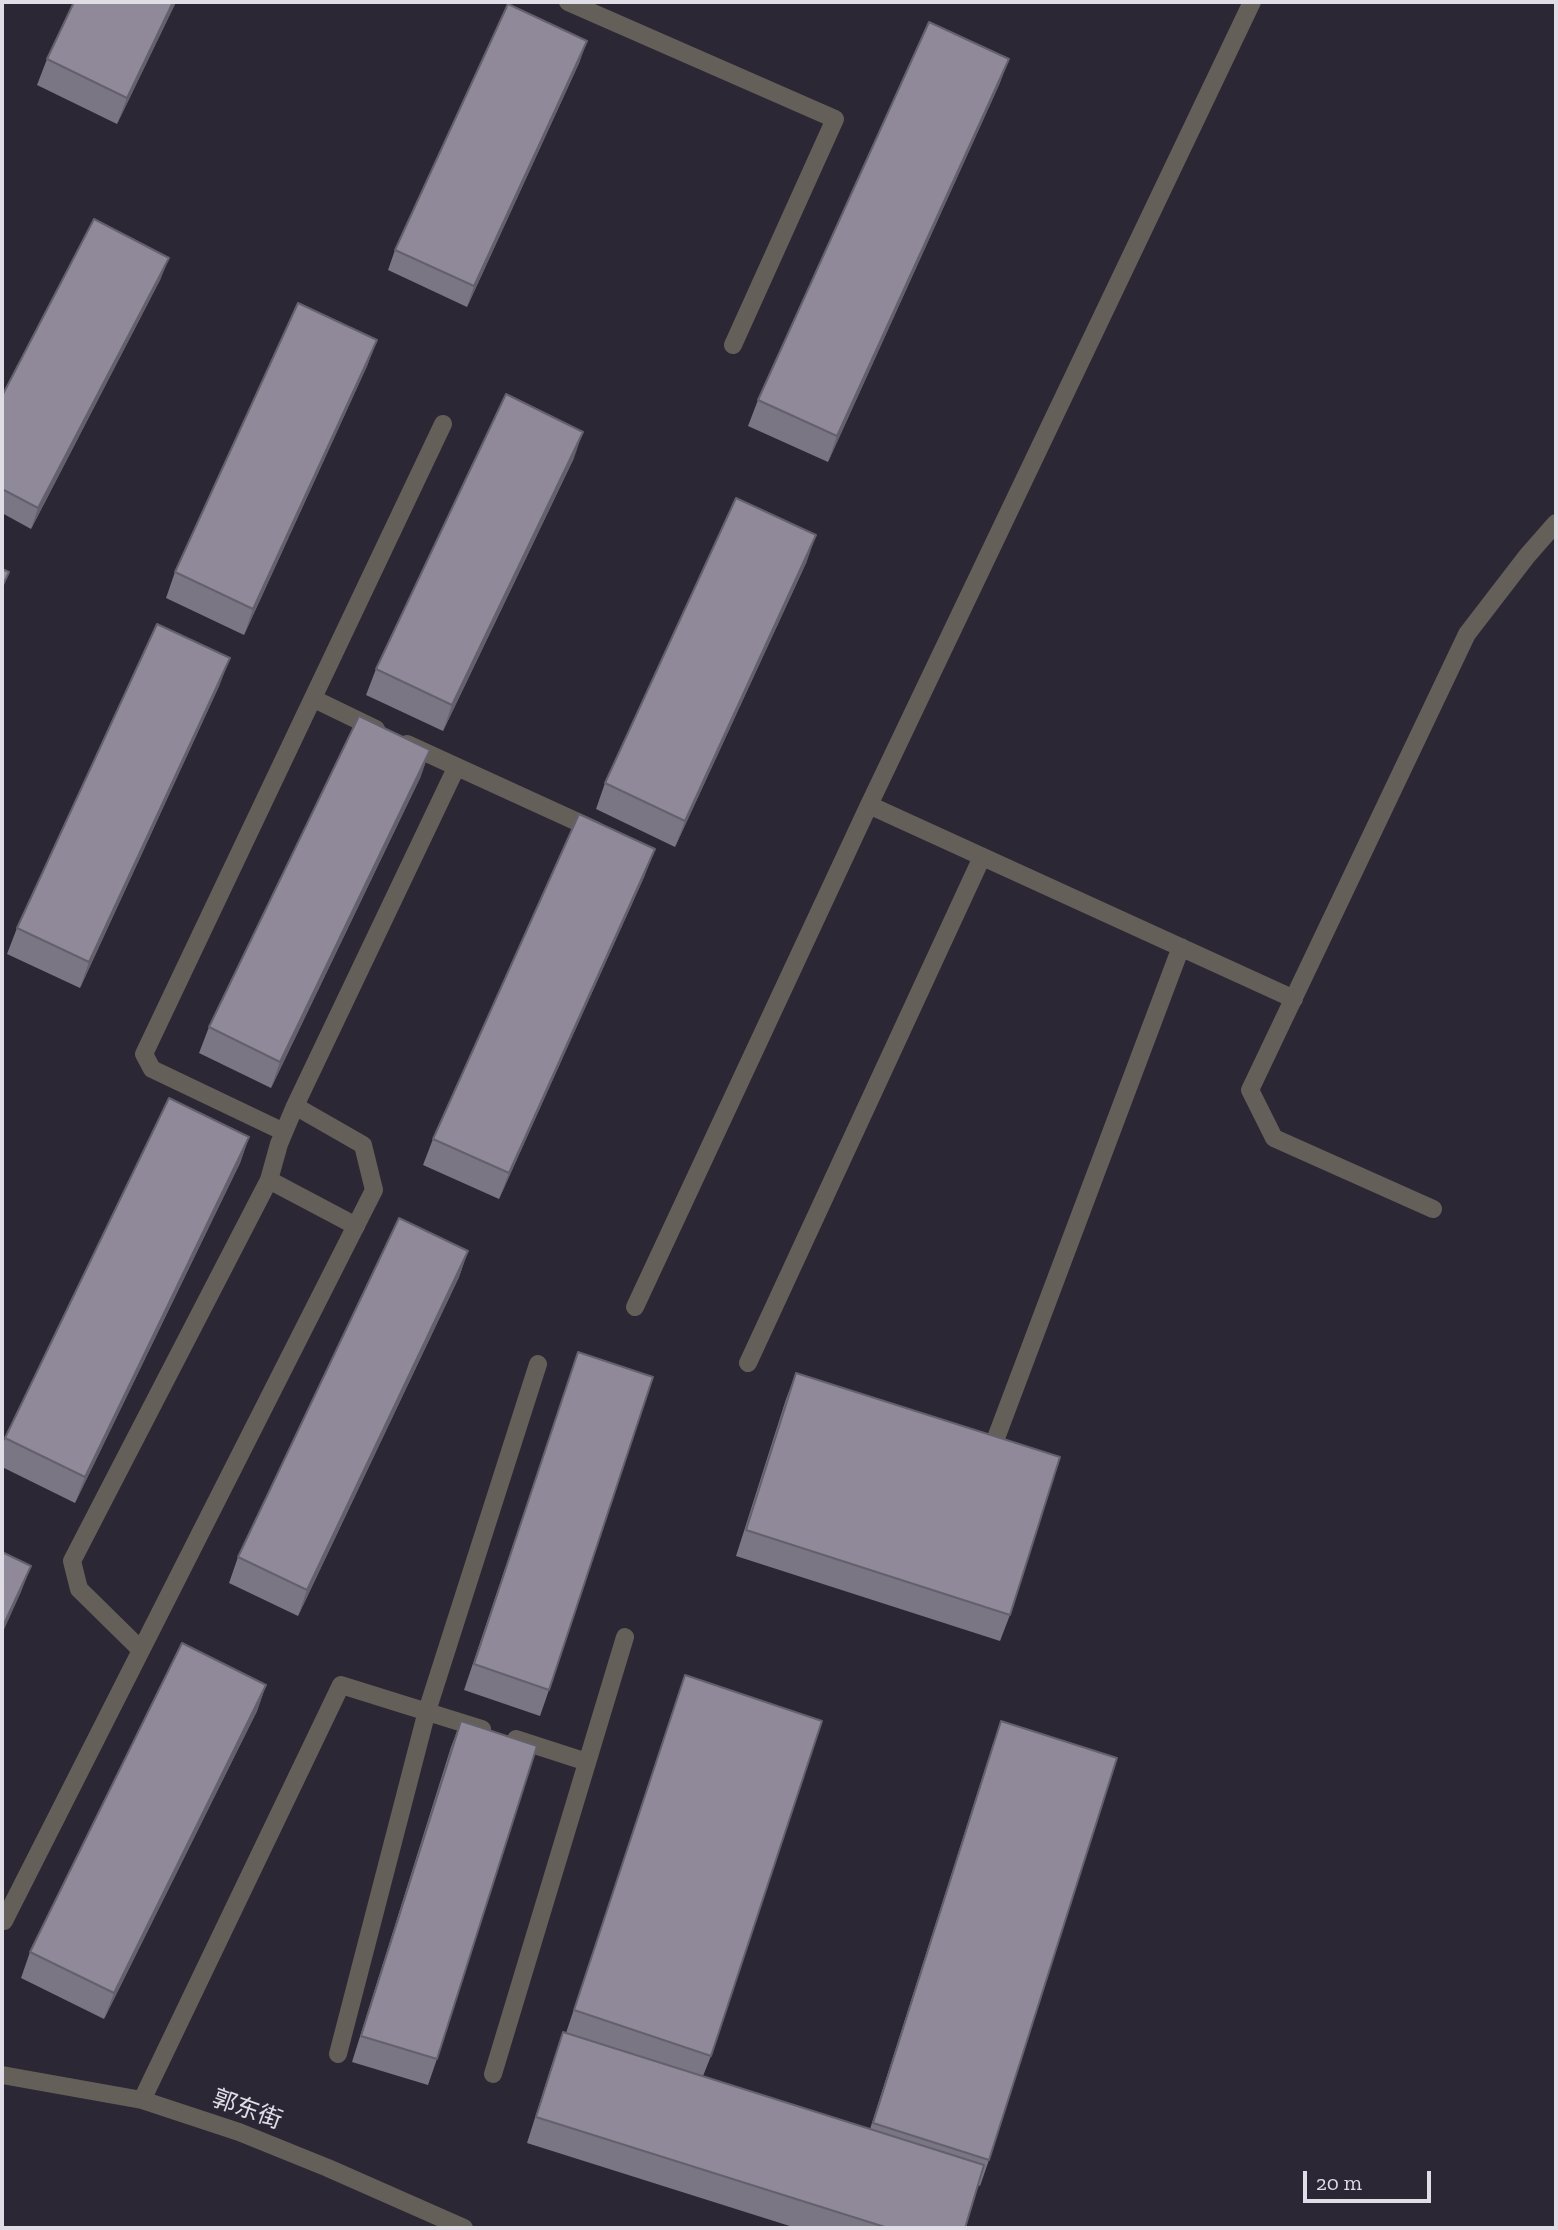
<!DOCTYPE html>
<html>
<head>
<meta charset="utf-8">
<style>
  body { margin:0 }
  #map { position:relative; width:1558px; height:2230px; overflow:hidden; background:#2b2734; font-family:"Zilla Slab",serif }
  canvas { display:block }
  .frame { position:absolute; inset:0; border:4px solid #e0dde7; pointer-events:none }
  .scale { position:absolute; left:1303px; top:2171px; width:128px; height:32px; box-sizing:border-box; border:4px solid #e0dde7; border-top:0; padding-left:9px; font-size:21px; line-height:24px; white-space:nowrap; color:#e0dde7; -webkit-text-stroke:5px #2b2734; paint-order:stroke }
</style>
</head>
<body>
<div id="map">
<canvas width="1558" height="2230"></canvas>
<div class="frame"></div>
<div class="scale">20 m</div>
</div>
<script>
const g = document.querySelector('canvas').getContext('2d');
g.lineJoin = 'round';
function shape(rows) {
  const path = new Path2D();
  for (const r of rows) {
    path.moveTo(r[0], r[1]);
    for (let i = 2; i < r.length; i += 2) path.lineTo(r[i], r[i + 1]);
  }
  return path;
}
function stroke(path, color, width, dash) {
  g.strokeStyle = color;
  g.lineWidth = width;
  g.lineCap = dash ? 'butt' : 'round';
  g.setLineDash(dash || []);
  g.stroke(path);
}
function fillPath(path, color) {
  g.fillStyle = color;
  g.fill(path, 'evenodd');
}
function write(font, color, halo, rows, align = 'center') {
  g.font = font + ' "Zilla Slab","Noto Sans SC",serif';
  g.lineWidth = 7;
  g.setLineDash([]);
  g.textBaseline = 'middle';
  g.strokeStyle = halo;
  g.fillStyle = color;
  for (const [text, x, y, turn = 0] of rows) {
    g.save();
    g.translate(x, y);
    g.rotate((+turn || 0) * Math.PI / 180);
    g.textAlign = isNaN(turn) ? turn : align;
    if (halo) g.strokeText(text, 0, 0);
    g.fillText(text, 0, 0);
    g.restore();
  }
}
stroke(shape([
  [269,1180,356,1226]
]), '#655f59', 18);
stroke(shape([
  [568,2,835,119,733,345],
  [314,699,376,729],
  [407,744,595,830],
  [869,805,1294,999],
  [284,1132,152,1069,144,1054,443,424],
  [1433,1209,1274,1138,1250,1090,1467,634,1527,556,1556,523],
  [635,1307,869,805,1252,2],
  [748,1363,982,857],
  [996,1438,1181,947],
  [141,1650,79,1589,72,1561,269,1180,279,1144,295,1106,456,768],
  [516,1739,587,1762],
  [2,1921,4,1921,374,1190,363,1145,295,1106],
  [338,2054,427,1711,538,1364],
  [493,2074,625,1637],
  [2,2075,142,2100,239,2132,328,2168,464,2228],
  [142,2100,341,1685,482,1729]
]), '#655f59', 18);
fillPath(shape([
  [74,2,176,2,117,124,37,85,47,59],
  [1009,59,999,85,828,462,748,426,758,400],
  [580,61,467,307,388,270,395,250],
  [161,278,31,529,2,513,2,396],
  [377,340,367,366,244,635,166,598,175,572],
  [574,458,443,731,366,695,376,669],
  [807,561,675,847,596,809,605,783],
  [220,684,80,988,7,954,17,928],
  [421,776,271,1088,199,1053,209,1027],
  [645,875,499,1199,423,1165,433,1139],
  [249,1137,240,1163,75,1503,2,1467,2,1447,5,1438],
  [468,1251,459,1277,298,1616,229,1583,238,1557],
  [578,1352,549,1690,540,1716,464,1690],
  [796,1373,1010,1615,1000,1641,736,1556,786,1399],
  [685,1675,711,2056,703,2076,870,2129,992,1747,1001,1721,989,2160,980,2186,978,2185,965,2228,796,2228,527,2143,554,2058,563,2032,566,2033],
  [266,1685,257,1711,104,2019,21,1978,30,1952],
  [461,1721,437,2059,428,2085,352,2062,451,1747]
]), '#7b7684');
fillPath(shape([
  [173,2,176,2,117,124,127,98],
  [587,41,580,61,467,307,474,286],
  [1009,59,999,85,828,462,837,436],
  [169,258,161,278,31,529,38,508],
  [377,340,367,366,244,635,253,609],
  [583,432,574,458,443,731,452,705],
  [816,535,807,561,675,847,685,821],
  [230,658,220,684,80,988,89,962],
  [430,750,421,776,271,1088,280,1062],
  [655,849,645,875,499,1199,509,1173],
  [249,1137,240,1163,75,1503,85,1477],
  [468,1251,459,1277,298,1616,307,1590],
  [31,1566,21,1592,2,1634,2,1628],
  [266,1685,257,1711,104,2019,114,1993]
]), '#64606c');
const building = shape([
  [74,2,173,2,127,98,47,59,74,2],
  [508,4,587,41,474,286,395,250,508,4],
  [929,22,1009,59,837,436,758,400,929,22],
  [94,219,169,258,38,508,2,489,2,396,94,219],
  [298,303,377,340,253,609,175,572,298,303],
  [506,394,583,432,452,705,376,669,506,394],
  [736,498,816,535,685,821,605,783,736,498],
  [2,569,9,572,2,587,2,569],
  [157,624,230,658,89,962,17,928,157,624],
  [359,716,430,750,280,1062,209,1027,359,716],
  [579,814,655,849,509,1173,433,1139,579,814],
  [169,1098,249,1137,85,1477,5,1438,169,1098],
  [399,1218,468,1251,307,1590,238,1557,399,1218],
  [578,1352,653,1377,549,1690,474,1664,578,1352],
  [796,1373,1060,1457,1010,1615,746,1530,796,1373],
  [2,1552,31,1566,2,1628,2,1552],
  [182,1643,266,1685,114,1993,30,1952,182,1643],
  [685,1675,822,1721,711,2056,574,2010,685,1675],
  [461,1721,537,1746,437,2059,361,2036,461,1721],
  [1001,1721,1117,1758,989,2160,873,2123,1001,1721],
  [563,2032,984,2165,965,2228,888,2228,536,2117,563,2032]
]);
fillPath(building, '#8f899a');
stroke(building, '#64606c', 2);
write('24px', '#e0dde7', '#2b2734', [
  ["郭东街",247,2110,20]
]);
</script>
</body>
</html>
